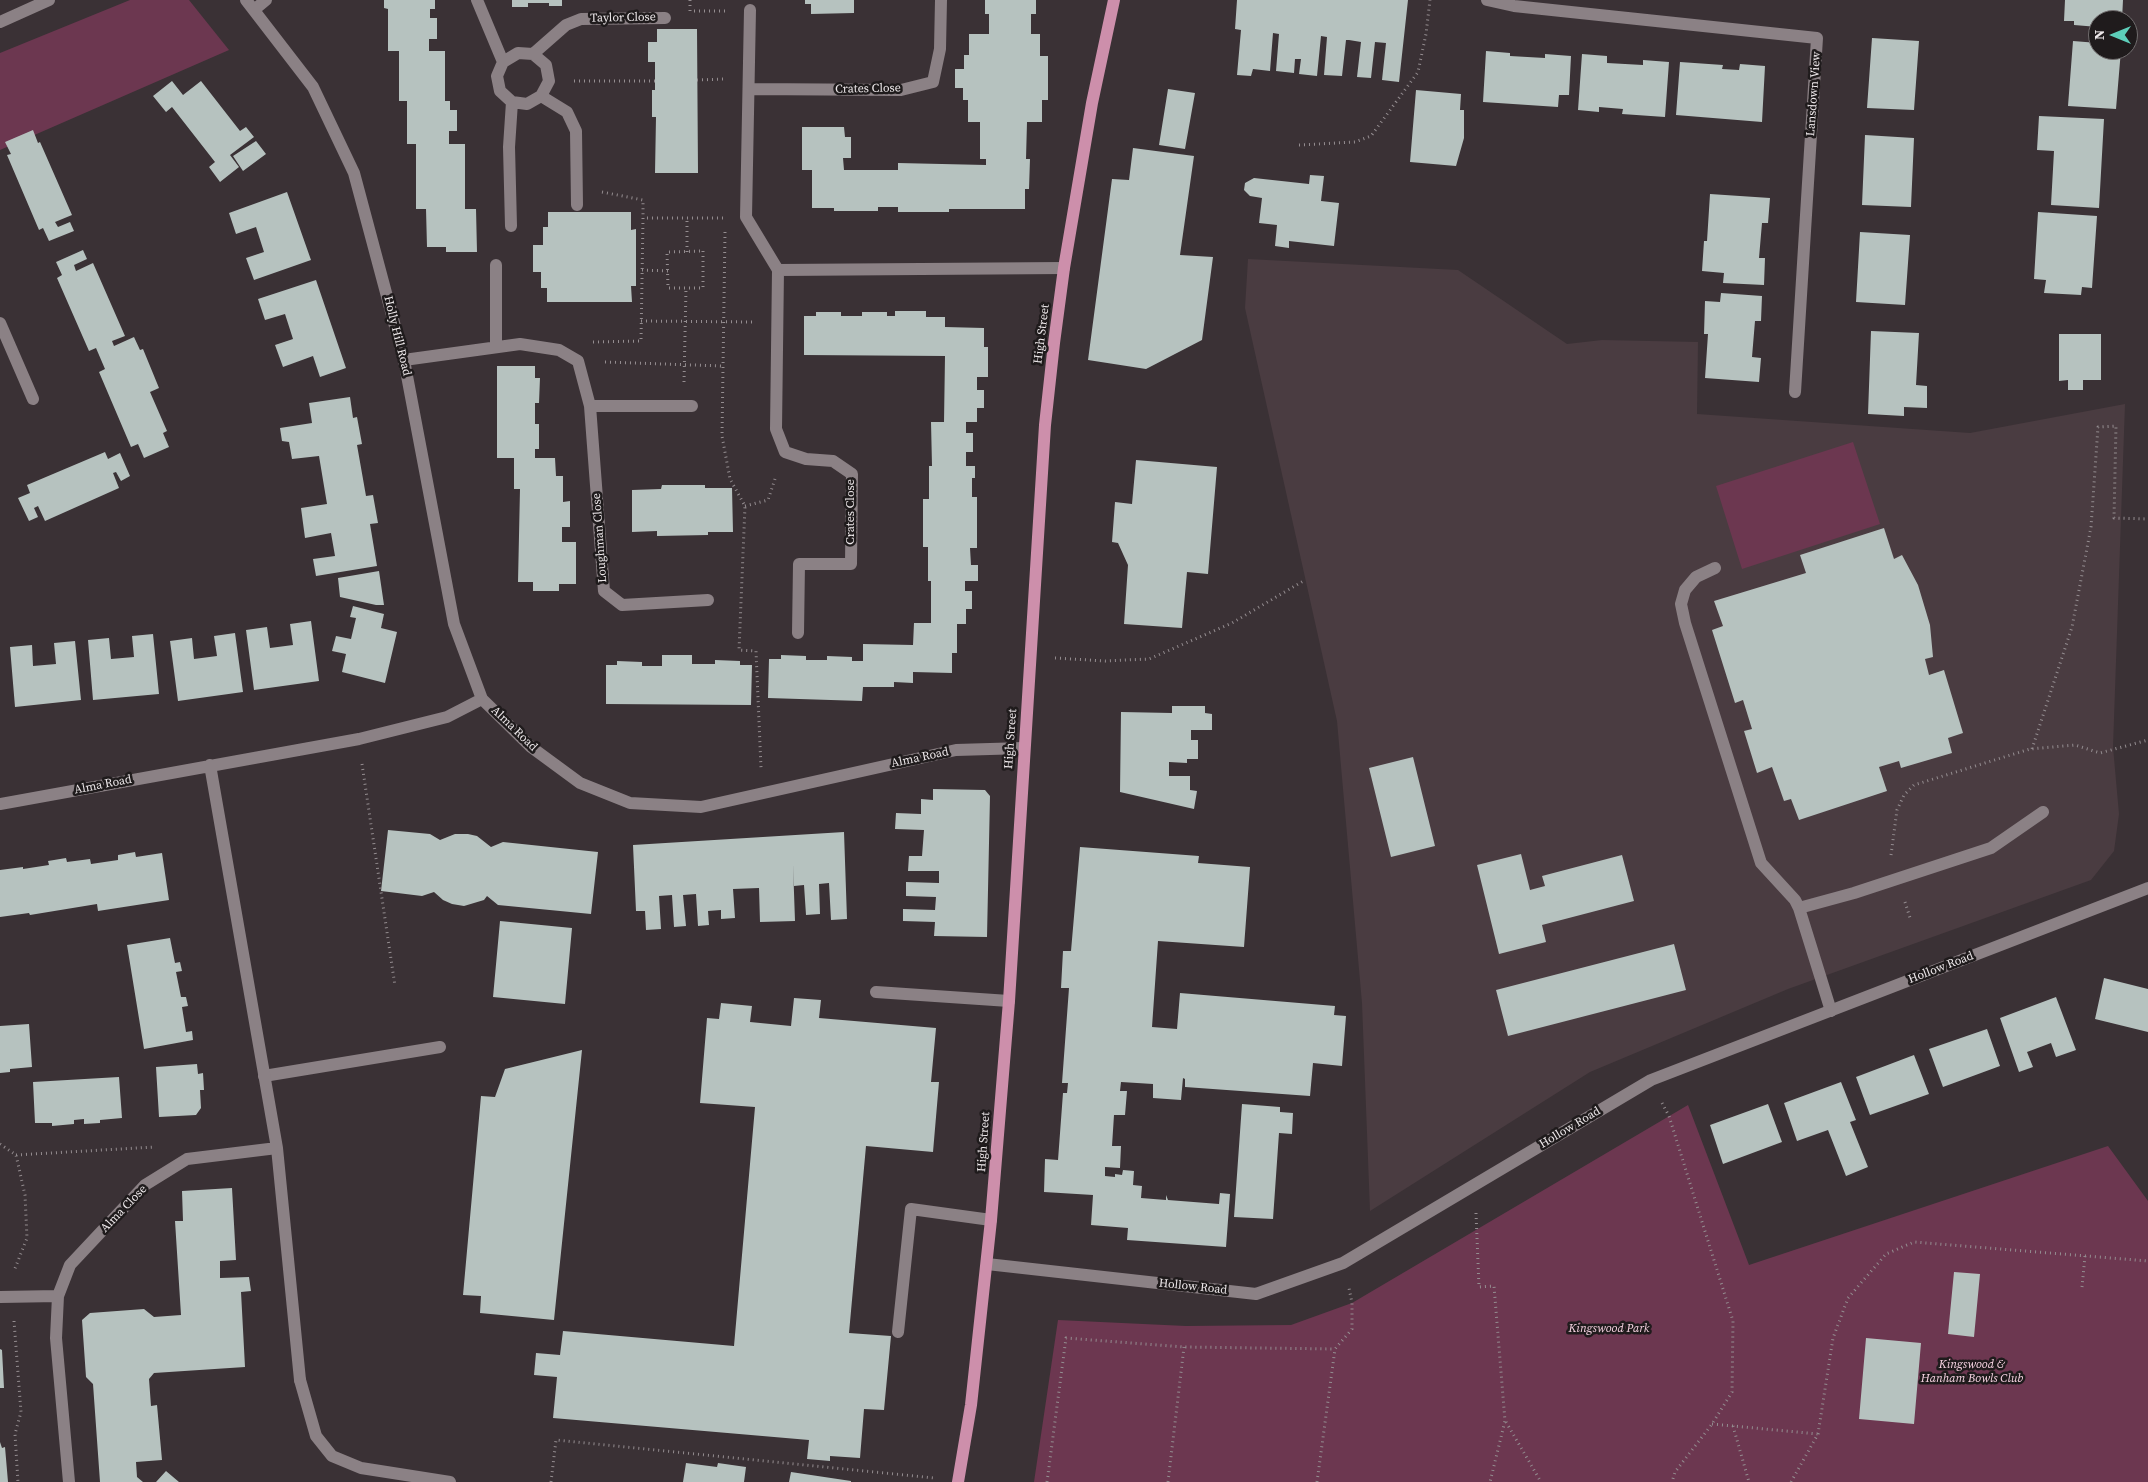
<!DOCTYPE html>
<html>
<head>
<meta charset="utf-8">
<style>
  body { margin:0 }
  #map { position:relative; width:2148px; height:1482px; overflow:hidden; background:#3a3135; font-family:"Source Serif 4",serif }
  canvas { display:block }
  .north { position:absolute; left:2088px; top:10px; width:50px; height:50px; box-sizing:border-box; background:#1f1b1c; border:1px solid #716d6e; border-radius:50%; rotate:270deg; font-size:14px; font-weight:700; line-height:20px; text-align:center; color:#ede8ea }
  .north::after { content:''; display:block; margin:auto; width:18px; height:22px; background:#5dceb9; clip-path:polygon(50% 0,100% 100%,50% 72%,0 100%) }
</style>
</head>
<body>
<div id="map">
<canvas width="2148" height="1482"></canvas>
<div class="north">N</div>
</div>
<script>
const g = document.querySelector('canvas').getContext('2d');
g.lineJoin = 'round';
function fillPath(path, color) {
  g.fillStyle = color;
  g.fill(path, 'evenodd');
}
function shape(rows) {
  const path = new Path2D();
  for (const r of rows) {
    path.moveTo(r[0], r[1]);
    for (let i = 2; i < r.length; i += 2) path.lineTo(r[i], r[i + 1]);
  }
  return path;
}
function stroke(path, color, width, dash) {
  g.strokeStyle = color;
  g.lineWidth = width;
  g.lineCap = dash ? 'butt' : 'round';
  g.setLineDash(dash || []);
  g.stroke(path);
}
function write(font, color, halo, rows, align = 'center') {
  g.font = font + ' "Source Serif 4",serif';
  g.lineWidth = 5;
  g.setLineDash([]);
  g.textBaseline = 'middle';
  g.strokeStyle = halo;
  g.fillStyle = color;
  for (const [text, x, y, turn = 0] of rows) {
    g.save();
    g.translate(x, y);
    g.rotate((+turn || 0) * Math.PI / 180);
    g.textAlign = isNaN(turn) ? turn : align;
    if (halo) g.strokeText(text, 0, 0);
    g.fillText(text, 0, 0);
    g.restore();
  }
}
fillPath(shape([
  [1248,259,1458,270,1567,344,1602,340,1698,342,1697,414,1970,433,2125,404,2113,747,2119,814,2114,851,2091,880,1788,989,1590,1072,1370,1211,1362,1003,1337,721,1245,308]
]), '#4a3c41');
fillPath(shape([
  [130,0,189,0,229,50,0,150,0,53],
  [1853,442,1880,524,1742,569,1716,486],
  [1688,1105,1749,1265,2108,1146,2148,1201,2148,1482,1034,1482,1058,1320,1186,1326,1291,1325,1352,1303]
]), '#6c3750');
fillPath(shape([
  [384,0,435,0,435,9,430,9,430,18,437,18,437,39,429,39,429,51,445,51,445,101,450,101,450,110,457,110,457,131,449,131,449,144,465,144,465,209,476,209,477,252,446,252,446,247,427,247,426,209,416,209,416,144,407,144,407,101,399,101,399,51,388,51,388,9,384,8],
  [512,0,562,0,562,6,549,6,549,3,528,3,528,7,512,7],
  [805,0,854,0,854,13,811,14,811,4,805,4],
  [985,0,1036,0,1036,14,1031,14,1031,34,1040,34,1040,56,1048,56,1048,100,1042,100,1042,122,1027,122,1026,159,1030,159,1029,189,1025,189,1025,209,949,209,949,212,898,212,898,207,878,207,878,211,834,211,834,208,812,208,812,170,802,170,802,127,844,127,845,137,851,137,851,158,843,158,844,170,898,170,898,163,986,165,986,159,980,159,980,122,968,122,968,100,963,100,963,88,955,88,955,69,964,69,964,55,969,55,969,34,989,34,989,14,985,14],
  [1237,0,1408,0,1399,82,1382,80,1386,43,1375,42,1371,78,1357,77,1361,42,1349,40,1346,40,1342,76,1324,75,1327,37,1321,36,1317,76,1299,74,1301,59,1295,59,1294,73,1276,71,1279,34,1273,33,1270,71,1253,69,1251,76,1237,75,1241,30,1235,29],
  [2065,0,2123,0,2122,20,2098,20,2098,27,2074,25,2074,21,2064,21],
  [657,29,697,29,698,173,655,173,656,117,652,117,652,90,655,90,655,62,648,62,648,42,657,42],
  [1872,38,1919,41,1914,110,1867,108],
  [2073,41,2098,43,2098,50,2121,50,2116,109,2068,106],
  [1486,51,1510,53,1510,56,1545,58,1545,54,1571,56,1569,95,1559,95,1558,107,1483,102],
  [1582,54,1607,56,1607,63,1643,65,1643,60,1669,62,1665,117,1622,114,1623,109,1599,107,1599,112,1578,110],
  [1680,62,1723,65,1722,69,1739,70,1740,64,1765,66,1762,122,1676,115],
  [172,81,183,95,201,81,240,131,246,127,254,137,230,155,239,167,220,182,209,167,215,162,172,107,166,112,153,96],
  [1168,89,1195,93,1185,149,1159,145],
  [1416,90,1461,94,1460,110,1464,110,1464,138,1456,166,1410,162],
  [2039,116,2104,119,2099,208,2051,205,2054,151,2037,150],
  [33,130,38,143,40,142,72,215,55,222,58,227,70,222,74,231,49,241,43,228,39,230,7,155,11,154,5,142],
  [1865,135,1914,138,1911,207,1862,205],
  [256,141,266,154,243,171,233,156],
  [1133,148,1194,156,1180,255,1213,257,1202,340,1146,369,1088,360,1112,179,1129,180],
  [1310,175,1324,176,1321,201,1339,203,1334,246,1289,241,1289,248,1275,246,1277,225,1259,223,1262,198,1250,196,1244,190,1245,183,1254,178,1309,184],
  [287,192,311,260,254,280,246,258,264,252,256,227,236,234,229,213],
  [1710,194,1770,198,1768,223,1762,223,1759,258,1765,258,1764,285,1723,283,1724,273,1702,271,1704,241,1707,241],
  [548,212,631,212,631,230,636,229,636,286,631,286,632,302,547,302,547,288,541,288,541,272,533,272,533,245,543,245,543,227,548,227],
  [2038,212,2097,216,2092,288,2082,287,2081,295,2044,293,2046,280,2034,279],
  [1860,232,1910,235,1905,305,1856,302],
  [83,250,87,259,74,265,76,271,93,263,125,336,112,341,114,346,134,337,140,350,143,349,159,388,150,392,167,431,163,433,169,447,144,458,138,444,131,447,99,372,105,369,96,348,89,351,57,278,62,275,56,262],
  [316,280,346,368,320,377,313,356,283,367,275,345,293,339,285,314,265,320,258,299],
  [1721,293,1762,296,1761,321,1755,321,1752,357,1761,358,1759,382,1705,378,1708,334,1704,334,1705,301,1720,302],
  [895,311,926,311,926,317,945,317,945,327,984,328,984,347,988,347,988,377,977,377,977,390,984,390,984,408,977,408,977,422,966,422,966,433,973,433,973,452,966,452,966,466,975,466,975,478,972,478,972,497,977,497,977,548,970,548,971,565,978,565,978,581,965,581,965,591,972,591,972,609,966,609,966,624,957,624,957,653,952,653,952,673,913,672,913,683,894,682,894,687,863,687,862,701,768,698,769,659,781,659,781,655,806,656,806,660,827,660,827,656,852,657,852,661,863,661,863,644,913,645,914,623,931,623,931,581,928,581,928,547,923,547,923,499,929,499,929,466,932,466,931,422,944,422,945,356,804,355,804,316,816,316,816,312,841,312,841,316,862,316,862,312,887,312,887,316,895,316],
  [1871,331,1919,333,1916,385,1927,386,1927,408,1904,407,1904,416,1868,414],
  [2059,334,2101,334,2101,380,2083,380,2083,390,2068,390,2068,380,2059,381],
  [497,366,535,366,535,378,540,378,539,403,535,403,535,424,539,424,539,449,535,449,535,458,555,458,556,476,563,476,563,502,570,501,570,527,562,527,562,542,576,542,576,584,559,584,559,591,533,591,533,582,518,582,520,489,514,489,514,458,497,458],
  [350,397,353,418,357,417,362,444,357,445,366,496,373,495,378,523,370,524,377,566,316,576,313,559,335,556,331,533,305,538,301,508,327,504,319,456,292,459,289,442,282,441,280,428,312,423,309,403],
  [105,452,108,459,120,453,130,476,121,481,116,472,113,473,119,488,45,521,38,506,34,508,38,517,29,521,18,498,30,493,27,485],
  [1136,460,1217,467,1208,574,1187,572,1182,628,1124,624,1128,565,1118,543,1112,542,1115,502,1132,504],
  [662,485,705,485,705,488,732,488,733,532,708,532,708,535,657,536,657,531,632,532,632,490,661,489],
  [1884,528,1894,559,1902,555,1918,585,1930,625,1933,657,1925,659,1929,675,1944,670,1963,733,1948,738,1952,753,1901,768,1899,761,1879,767,1887,791,1799,820,1791,799,1784,801,1772,767,1757,773,1744,731,1752,729,1743,700,1735,703,1712,630,1723,626,1714,601,1806,573,1800,555],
  [379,571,384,605,376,605,340,597,338,578],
  [353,606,384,614,381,628,397,632,385,683,342,672,346,654,332,651,336,636,351,639,356,618,350,617],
  [311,621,319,681,254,690,246,630,267,627,270,648,293,645,290,624],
  [235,633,243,692,178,701,170,641,192,638,194,659,217,656,214,636],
  [153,634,159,694,93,700,88,640,109,638,111,659,134,657,132,636],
  [75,641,81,700,15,707,10,647,32,645,33,666,56,664,54,643],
  [662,655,692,655,692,664,715,664,715,660,740,661,740,665,752,665,751,705,606,704,606,665,617,665,617,661,642,662,642,666,662,666],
  [1172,706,1205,706,1205,713,1212,714,1212,730,1191,730,1191,740,1198,740,1198,759,1187,759,1187,763,1169,762,1169,776,1190,776,1190,790,1197,791,1194,809,1120,792,1121,712,1172,713],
  [1413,757,1435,846,1391,857,1369,768],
  [933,789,985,790,990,796,987,937,934,936,935,922,903,921,903,909,935,910,936,897,906,896,906,882,939,883,939,871,908,871,909,856,922,856,924,830,895,829,896,813,921,814,921,799,933,800],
  [388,830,430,834,440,840,455,834,468,834,477,836,491,847,503,842,598,852,591,914,498,905,487,896,484,900,464,906,452,904,443,900,434,892,422,896,381,891],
  [844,832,847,919,831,920,829,883,819,884,820,914,806,915,804,885,794,886,793,864,795,921,760,922,759,888,733,889,735,918,721,919,721,910,708,911,709,925,698,926,696,894,683,895,686,926,674,927,672,895,659,896,661,929,646,930,645,911,636,911,633,845],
  [1080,847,1199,856,1198,863,1250,867,1244,947,1158,941,1152,1027,1177,1029,1180,993,1335,1006,1334,1015,1346,1016,1342,1066,1313,1063,1310,1096,1185,1087,1185,1079,1183,1078,1181,1100,1153,1098,1153,1084,1121,1082,1120,1091,1127,1091,1125,1115,1114,1115,1112,1146,1121,1146,1120,1168,1105,1167,1105,1176,1115,1177,1115,1174,1122,1175,1123,1170,1134,1171,1133,1185,1142,1186,1141,1198,1166,1200,1166,1195,1168,1200,1219,1204,1220,1193,1230,1194,1226,1247,1127,1240,1128,1228,1091,1225,1093,1195,1044,1192,1045,1159,1058,1160,1063,1093,1067,1093,1068,1083,1062,1083,1069,988,1061,988,1063,951,1071,951],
  [135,852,136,857,162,853,169,900,98,911,97,904,30,915,29,913,0,917,0,870,23,867,23,869,49,865,48,861,66,858,67,862,90,859,91,864,118,860,118,855],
  [1521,854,1530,890,1545,886,1542,876,1622,855,1634,901,1542,925,1546,942,1499,954,1477,865],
  [500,921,572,928,565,1004,493,997],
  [170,938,175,963,180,962,182,971,176,972,181,997,186,997,188,1006,182,1007,186,1032,192,1031,193,1040,144,1049,127,945],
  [1674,944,1686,990,1508,1036,1496,990],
  [2104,978,2148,989,2148,1032,2095,1019],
  [2056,997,2076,1050,2056,1057,2051,1043,2027,1052,2033,1067,2019,1072,2000,1018],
  [794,998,821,1000,819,1018,936,1028,931,1082,939,1082,933,1152,866,1146,849,1333,891,1336,884,1410,864,1409,860,1458,830,1456,830,1461,807,1459,809,1440,553,1418,557,1377,534,1375,536,1353,560,1355,563,1331,734,1346,755,1107,700,1103,707,1018,719,1019,721,1003,752,1006,750,1022,791,1026],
  [29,1024,32,1067,10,1069,10,1072,0,1073,0,1026],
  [1987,1029,2000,1066,1943,1087,1929,1049],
  [582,1050,554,1320,480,1313,481,1296,463,1295,481,1096,495,1097,505,1069],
  [1914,1055,1929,1094,1870,1115,1856,1077],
  [197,1064,198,1074,203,1073,204,1090,200,1090,201,1108,196,1115,159,1117,156,1067],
  [119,1077,122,1118,100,1120,100,1123,84,1124,84,1119,74,1120,74,1124,52,1126,52,1123,35,1123,33,1082],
  [1841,1082,1856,1120,1850,1122,1868,1167,1846,1176,1828,1130,1797,1141,1784,1103],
  [1242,1104,1280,1107,1280,1112,1293,1113,1292,1134,1279,1133,1273,1219,1234,1217],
  [1768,1104,1782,1142,1723,1164,1710,1125],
  [232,1188,236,1260,220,1261,220,1278,249,1277,251,1291,241,1292,245,1367,154,1373,149,1379,151,1406,157,1405,162,1460,136,1462,137,1477,143,1482,100,1482,93,1384,86,1377,82,1320,90,1313,144,1309,154,1317,181,1315,175,1221,183,1221,182,1191],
  [1954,1272,1980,1274,1974,1337,1948,1334],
  [1866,1338,1921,1343,1914,1424,1859,1419],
  [0,1349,2,1350,4,1388,0,1388],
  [0,1442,2,1448,5,1447,8,1482,0,1482],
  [686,1463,717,1467,718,1463,746,1467,744,1482,683,1482],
  [166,1471,179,1482,156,1482],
  [791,1472,851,1481,851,1482,789,1482]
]), '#b6c2bf');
stroke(shape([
  [690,0,690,11,727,11],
  [697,80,724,79],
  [574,81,655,81],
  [1299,145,1355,142,1371,136,1418,72,1426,34,1430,0],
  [602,192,643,200,643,218],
  [725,232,722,436,730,479,745,506,739,650,756,651,761,768],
  [703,251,703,288,668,288,667,252,703,251],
  [687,252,687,218],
  [642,270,668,271],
  [641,321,753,322],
  [593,342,641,341,643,218,723,218],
  [605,362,722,366],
  [684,382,686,288],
  [745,506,768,500,776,476],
  [1055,658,1105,661,1149,659,1232,623,1305,580],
  [2032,749,2072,627,2091,527,2098,427,2116,426,2114,518,2148,519],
  [362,764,395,986],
  [1891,855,1897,810,1904,795,1914,785,2030,749,2075,745,2100,753,2148,740],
  [1905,902,1911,921],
  [1662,1103,1669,1116,1733,1321,1732,1392,1712,1424,1675,1472,1672,1482],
  [0,1144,16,1155,25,1195,27,1238,14,1271],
  [16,1155,155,1147],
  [1476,1213,1479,1287,1494,1286,1505,1421,1490,1482],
  [2082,1287,2085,1256],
  [14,1321,21,1412,15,1434,18,1482],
  [1506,1422,1541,1482],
  [1712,1424,1818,1434],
  [1733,1426,1749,1482],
  [551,1482,556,1440,934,1478],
  [1047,1482,1066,1338,1184,1347,1335,1349],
  [1168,1482,1184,1347],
  [1317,1482,1335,1349,1352,1329,1352,1303,1349,1288],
  [1791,1482,1818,1434,1833,1338,1848,1298,1886,1254,1914,1242,2148,1261]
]), '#948d90', 3, [1, 4]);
stroke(shape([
  [1715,568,1696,577,1685,590,1681,604,1685,623,1761,863,1795,900,1799,908],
  [876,992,1009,1001],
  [1831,1011,1799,908,1854,893,1991,848,2043,812],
  [264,1076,440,1047],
  [898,1332,911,1209,991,1220],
  [300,1380,316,1436,332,1456,361,1468,450,1482]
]), '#8b8185', 12);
stroke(shape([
  [246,0,313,87,354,173,404,360,454,624,482,699,531,747,580,783,630,803,701,807,956,750,1024,748],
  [477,0,503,62,497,76,500,91,512,102,527,104,541,96,549,81,546,65,533,54,518,53,503,62],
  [1487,0,1514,6,1817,38,1795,392],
  [254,10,266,0],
  [750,10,746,217,778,270],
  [0,22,49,0],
  [533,54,566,25,581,19,665,18],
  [749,89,901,90,933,82,940,49,941,0],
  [541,96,567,112,576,131,577,205],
  [511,226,509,147,512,102],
  [496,265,496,347],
  [0,323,33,399],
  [404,360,520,344,559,350,578,361,590,406,604,591,622,605,708,600],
  [590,406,692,406],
  [798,633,799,564,851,564,852,474,833,461,806,459,785,452,776,429,778,270,1064,268],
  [210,765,277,1148,300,1380],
  [0,804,359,739,447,717,482,699],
  [987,1264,1256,1294,1343,1263,1651,1080,2148,888],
  [0,1297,58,1296],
  [69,1482,56,1338,58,1296,70,1265,145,1185,187,1159,277,1148]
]), '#8b8185', 12);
stroke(shape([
  [958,1482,971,1405,991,1220,1009,1001,1045,425,1054,343,1064,268,1092,103,1114,0]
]), '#cd8fab', 12);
write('12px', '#ede8ea', '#1f1b1c', [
  ["Taylor Close",623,18,-1],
  ["Crates Close",868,89,-1],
  ["Lansdown View",1814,94,-86],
  ["High Street",1042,334,-83],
  ["Holly Hill Road",397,336,76],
  ["Crates Close",851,512,-90],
  ["Loughman Close",600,538,-94],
  ["Alma Road",514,729,44],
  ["High Street",1011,739,-86],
  ["Alma Road",920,758,-12],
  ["Alma Road",103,785,-11],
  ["Hollow Road",1941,968,-21],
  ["Hollow Road",1570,1128,-31],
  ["High Street",984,1142,-86],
  ["Alma Close",124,1209,-46],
  ["Hollow Road",1193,1287,6]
]);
write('italic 12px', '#f7d3e2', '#1f1b1c', [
  ["Kingswood Park",1609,1329],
  ["Kingswood &",1972,1365],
  ["Hanham Bowls Club",1972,1379]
]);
</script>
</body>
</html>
